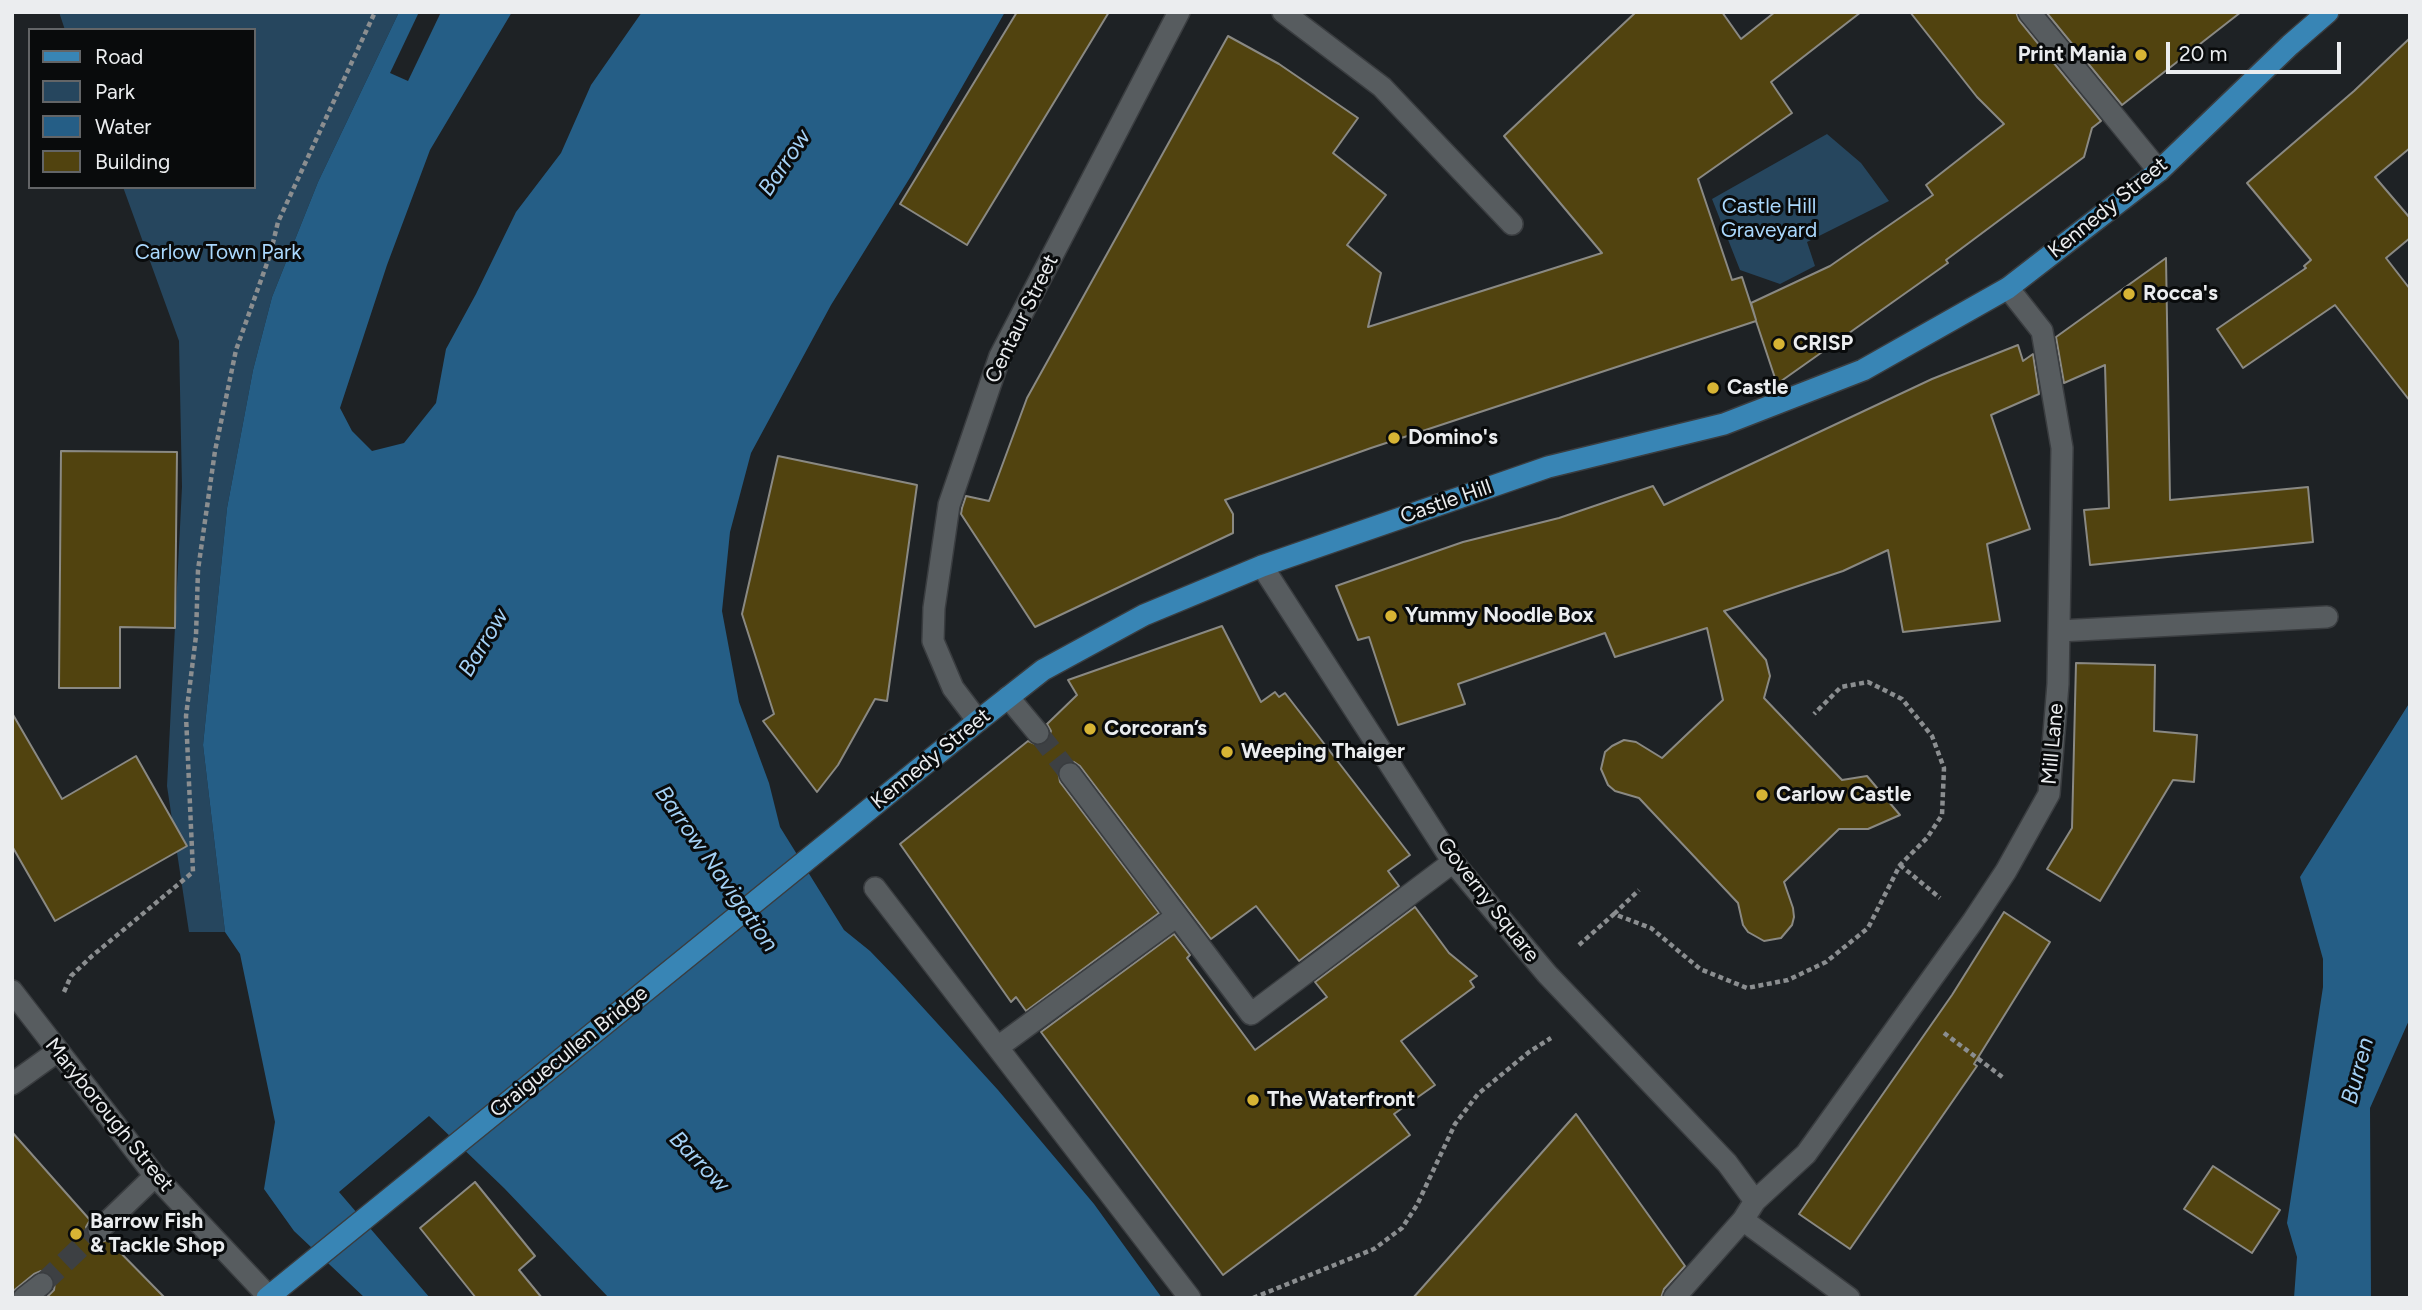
<!DOCTYPE html>
<html>
<head>
<meta charset="utf-8">
<style>
  body { margin:0 }
  #map { position:relative; width:2422px; height:1310px; overflow:hidden; background:#1e2225; font-family:Figtree,sans-serif }
  canvas { display:block }
  .frame { position:absolute; inset:0; border:14px solid #ebedef; pointer-events:none }
  .legend { position:absolute; left:28px; top:28px; width:228px; height:161px; box-sizing:border-box; background:#090b0c; border:2px solid #636567; margin:0; padding:9px 12px; list-style:none; font-size:21px; color:#ebedef }
  .legend li { display:flex; align-items:center; gap:14px; height:35px }
  .legend b { width:35px; border:2px solid #636567 }
  .scale { position:absolute; left:2166px; top:42px; width:175px; height:32px; box-sizing:border-box; border:4px solid #ebedef; border-top:0; padding-left:9px; font-size:21px; line-height:24px; white-space:nowrap; color:#ebedef; -webkit-text-stroke:5px #090b0c; paint-order:stroke }
</style>
</head>
<body>
<div id="map">
<canvas width="2422" height="1310"></canvas>
<div class="frame"></div>
<ul class="legend">
<li><b style="height:9px;background:#3885b5"></b>Road</li>
<li><b style="height:19px;background:#26465e"></b>Park</li>
<li><b style="height:19px;background:#255e86"></b>Water</li>
<li><b style="height:19px;background:#51430f"></b>Building</li>
</ul>
<div class="scale">20 m</div>
</div>
<script>
const g = document.querySelector('canvas').getContext('2d');
g.lineJoin = 'round';
function fillPath(path, color) {
  g.fillStyle = color;
  g.fill(path, 'evenodd');
}
function shape(rows) {
  const path = new Path2D();
  for (const r of rows) {
    path.moveTo(r[0], r[1]);
    for (let i = 2; i < r.length; i += 2) path.lineTo(r[i], r[i + 1]);
  }
  return path;
}
function stroke(path, color, width, dash) {
  g.strokeStyle = color;
  g.lineWidth = width;
  g.lineCap = dash ? 'butt' : 'round';
  g.setLineDash(dash || []);
  g.stroke(path);
}
function write(font, color, halo, rows, align = 'center') {
  g.font = font + ' Figtree,sans-serif';
  g.lineWidth = 6;
  g.setLineDash([]);
  g.textBaseline = 'middle';
  g.strokeStyle = halo;
  g.fillStyle = color;
  for (const [text, x, y, turn = 0] of rows) {
    g.save();
    g.translate(x, y);
    g.rotate((+turn || 0) * Math.PI / 180);
    g.textAlign = isNaN(turn) ? turn : align;
    if (halo) g.strokeText(text, 0, 0);
    g.fillText(text, 0, 0);
    g.restore();
  }
}
fillPath(shape([
  [59,12,399,12,318,182,272,297,253,370,227,508,203,745,225,932,189,932,167,786,182,487,179,341,123,187,254,187,254,30,65,30],
  [1827,134,1861,163,1889,201,1807,242,1815,266,1780,284,1740,270,1712,199]
]), '#26465e');
fillPath(shape([
  [399,12,512,12,430,150,387,265,340,408,352,431,372,451,404,443,436,403,446,349,476,294,516,212,561,153,591,85,642,12,1005,12,911,176,831,305,751,453,730,532,722,611,739,702,769,783,780,827,844,930,870,951,896,978,998,1090,1094,1204,1162,1298,609,1298,504,1188,429,1116,339,1192,430,1298,365,1298,294,1231,264,1189,275,1122,240,954,225,932,203,745,227,508,253,370,272,297,318,182],
  [2410,702,2410,1018,2370,1108,2371,1298,2294,1298,2297,1257,2287,1223,2323,987,2323,959,2300,877]
]), '#255e86');
fillPath(shape([
  [419,12,441,12,408,81,390,73]
]), '#1e2225');
const building = shape([
  [1017,12,1109,12,967,245,900,204,1017,12],
  [1636,12,1722,12,1741,39,1775,12,1861,12,1771,82,1792,113,1698,179,1732,280,1742,277,1756,320,1751,303,1830,266,1933,195,1926,185,2004,124,1977,97,1910,12,2016,12,2019,20,2101,121,2092,128,2084,157,1946,260,1948,263,1777,384,1756,321,1371,448,1225,500,1233,514,1233,533,1035,627,961,514,962,508,966,496,989,501,1027,398,1228,36,1279,64,1358,118,1333,153,1386,195,1347,245,1381,273,1368,327,1602,253,1504,136,1636,12],
  [2046,12,2241,12,2122,105,2046,12],
  [2410,38,2410,148,2375,177,2410,218,2410,238,2386,258,2410,289,2410,401,2335,305,2243,368,2217,329,2306,268,2304,266,2311,260,2247,183,2354,91,2410,38],
  [2166,258,2170,500,2308,487,2313,542,2090,565,2084,510,2109,508,2105,365,2064,383,2056,337,2166,258],
  [2018,345,2023,361,2033,354,2039,394,1991,415,2030,529,1987,544,2000,621,1903,632,1888,550,1843,571,1724,611,1766,660,1770,676,1764,698,1842,780,1867,776,1900,815,1868,829,1839,829,1784,882,1793,908,1794,917,1792,925,1781,938,1764,941,1748,932,1743,925,1738,903,1639,798,1615,791,1608,785,1601,769,1605,752,1612,746,1624,740,1636,742,1662,758,1723,700,1707,628,1615,657,1605,633,1458,684,1465,704,1398,725,1369,637,1358,640,1336,586,1463,542,1559,518,1653,486,1664,505,1932,379,2018,345],
  [61,451,177,452,175,628,120,627,120,688,59,688,61,451],
  [778,456,917,485,887,701,875,699,838,765,817,792,763,721,774,714,742,614,778,456],
  [1222,626,1261,702,1275,692,1279,697,1285,693,1410,855,1388,871,1399,886,1299,961,1256,906,1211,939,1080,766,1074,762,1068,761,1062,764,1058,770,1060,782,1159,913,1026,1011,1016,997,1011,1002,900,844,1028,741,1040,746,1047,743,1051,731,1047,724,1077,695,1068,680,1222,626],
  [2076,663,2155,665,2154,731,2197,735,2194,782,2173,780,2100,901,2047,869,2072,828,2076,663],
  [12,713,62,799,136,756,187,846,55,921,12,846,12,713],
  [1415,907,1449,953,1477,976,1470,981,1474,987,1401,1041,1435,1085,1394,1114,1410,1135,1223,1275,1041,1032,1174,934,1190,955,1187,958,1255,1050,1327,997,1315,982,1415,907],
  [2004,912,2050,942,1974,1064,1977,1066,1850,1249,1799,1214,1952,995,2004,912],
  [1576,1114,1685,1266,1664,1289,1661,1298,1413,1298,1576,1114],
  [12,1132,90,1220,86,1227,89,1239,96,1243,108,1240,165,1298,46,1298,54,1290,55,1282,48,1272,41,1271,34,1274,12,1292,12,1132],
  [2213,1166,2280,1210,2252,1253,2184,1209,2213,1166],
  [475,1182,535,1256,519,1270,542,1298,476,1298,420,1228,475,1182]
]);
fillPath(building, '#51430f');
stroke(building, '#8a8983', 2);
stroke(shape([
  [1038,733,1070,774],
  [42,1284,99,1230]
]), '#3d4043', 21, [21, 10]);
const minor = shape([
  [1283,12,1382,87,1512,224],
  [2029,12,2159,171],
  [1262,566,1453,862,1547,974,1727,1163,1755,1201],
  [2059,631,2327,617],
  [1008,697,1038,733],
  [978,721,953,688,933,641,934,608,949,505,1000,356,1179,12],
  [1070,774,1251,1014,1453,862],
  [875,888,1190,1298],
  [12,991,155,1176,270,1298],
  [998,1047,1177,916],
  [12,1084,58,1051],
  [1743,1220,1849,1298],
  [99,1230,155,1176],
  [24,1298,42,1284],
  [1674,1298,1743,1220,1755,1201,1806,1154,1973,921,2006,871,2049,794,2058,684,2062,448,2042,331,2008,288]
]);
const major = shape([
  [267,1298,978,721,1043,670,1144,615,1262,566,1548,467,1724,424,1863,370,2008,288,2159,171,2290,45,2328,12]
]);
stroke(minor, '#3a3d40', 24);
stroke(major, '#3a3d40', 24);
stroke(shape([
  [1900,865,1940,898],
  [1614,914,1639,890],
  [1579,945,1614,914,1651,928,1700,969,1747,988,1788,980,1826,962,1868,928,1900,865,1927,838,1942,815,1944,768,1932,736,1902,699,1868,682,1841,687,1814,714],
  [64,992,71,976,92,956,193,872,186,716,196,636,198,570,215,451,236,350,270,255,278,222,375,12],
  [1944,1033,2005,1079],
  [1253,1298,1374,1249,1402,1228,1417,1205,1455,1124,1478,1094,1529,1052,1551,1038]
]), '#8b8e90', 4.5, [5, 3.5]);
stroke(minor, '#575c5f', 21);
stroke(major, '#3885b5', 21);
for (const [x, y, r, color] of [
  [2141,55,7,"#d7b434"],
  [2129,294,7,"#d7b434"],
  [1779,344,7,"#d7b434"],
  [1713,388,7,"#d7b434"],
  [1394,438,7,"#d7b434"],
  [1391,616,7,"#d7b434"],
  [1090,729,7,"#d7b434"],
  [1227,752,7,"#d7b434"],
  [1762,795,7,"#d7b434"],
  [1253,1100,7,"#d7b434"],
  [76,1234,7,"#d7b434"]
]) {
  const dot = new Path2D();
  dot.arc(x, y, r, 0, 2 * Math.PI);
  g.fillStyle = color;
  g.fill(dot);
  stroke(dot, '#090b0c', 2.5);
}
write('bold 21px', '#ebedef', '#090b0c', [
  ["Print Mania",2127,55,"right"],
  ["Rocca's",2143,294],
  ["CRISP",1793,344],
  ["Castle",1727,388],
  ["Domino's",1408,438],
  ["Yummy Noodle Box",1405,616],
  ["Corcoran’s",1104,729],
  ["Weeping Thaiger",1241,752],
  ["Carlow Castle",1776,795],
  ["The Waterfront",1267,1100],
  ["Barrow Fish",90,1222],
  ["& Tackle Shop",90,1246]
], 'left');
write('21px', '#aad8fd', '#090b0c', [
  ["Castle Hill",1769,207],
  ["Graveyard",1769,231],
  ["Carlow Town Park",218,253]
]);
write('21px', '#ebedef', '#090b0c', [
  ["Kennedy Street",2108,208,-39],
  ["Centaur Street",1022,319,-64],
  ["Castle Hill",1446,502,-19],
  ["Mill Lane",2053,744,-85],
  ["Kennedy Street",931,759,-39],
  ["Governy Square",1488,900,52],
  ["Graiguecullen Bridge",569,1052,-39],
  ["Maryborough Street",109,1115,51]
]);
write('italic 23px', '#a4d1f6', '#090b0c', [
  ["Barrow",785,163,-56],
  ["Barrow",484,643,-59],
  ["Barrow Navigation",716,869,55],
  ["Burren",2358,1071,-75],
  ["Barrow",699,1162,46]
]);
</script>
</body>
</html>
